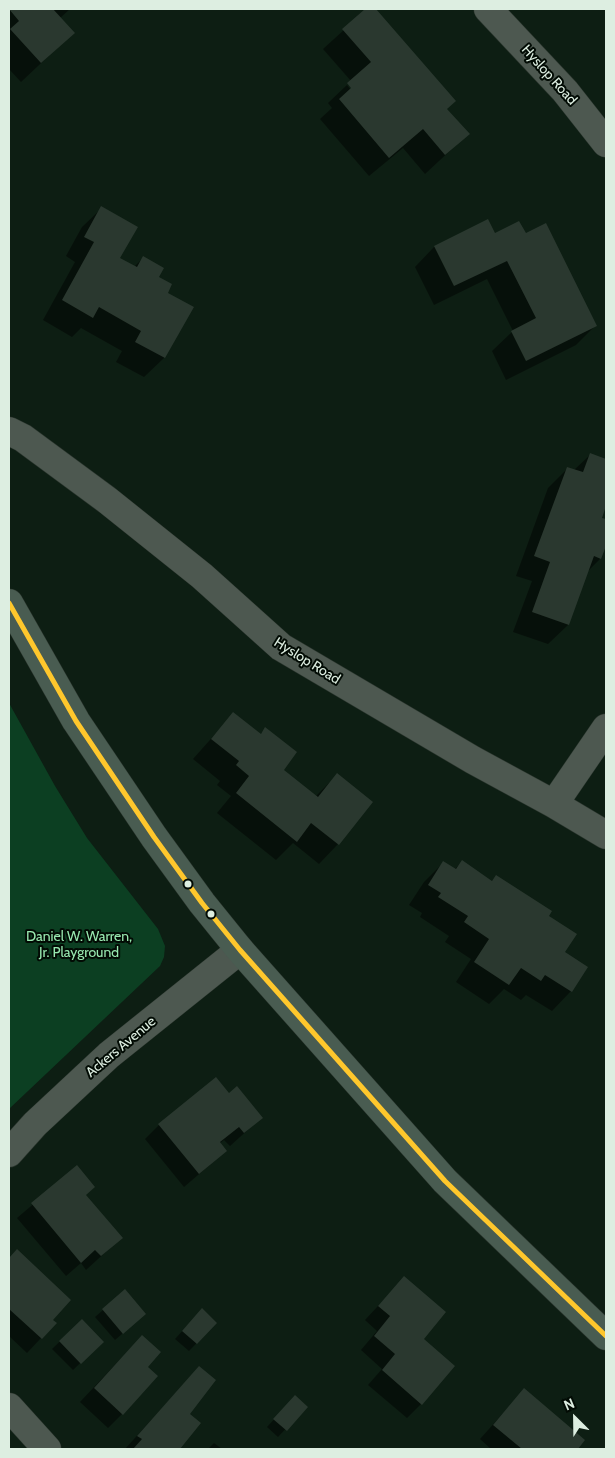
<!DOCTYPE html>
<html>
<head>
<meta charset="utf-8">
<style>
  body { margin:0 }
  #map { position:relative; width:615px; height:1458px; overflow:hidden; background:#0d1e13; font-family:Cabin,sans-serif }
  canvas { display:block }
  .frame { position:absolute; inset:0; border:10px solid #ddeee1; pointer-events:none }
  .north { position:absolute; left:550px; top:1393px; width:50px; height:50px; -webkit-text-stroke:4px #020b04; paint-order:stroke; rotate:337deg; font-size:14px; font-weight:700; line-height:20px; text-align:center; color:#ddeee1 }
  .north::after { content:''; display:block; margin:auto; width:18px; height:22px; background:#ddeee1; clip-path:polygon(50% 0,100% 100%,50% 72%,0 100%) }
</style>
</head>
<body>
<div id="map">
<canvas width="615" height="1458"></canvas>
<div class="frame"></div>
<div class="north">N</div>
</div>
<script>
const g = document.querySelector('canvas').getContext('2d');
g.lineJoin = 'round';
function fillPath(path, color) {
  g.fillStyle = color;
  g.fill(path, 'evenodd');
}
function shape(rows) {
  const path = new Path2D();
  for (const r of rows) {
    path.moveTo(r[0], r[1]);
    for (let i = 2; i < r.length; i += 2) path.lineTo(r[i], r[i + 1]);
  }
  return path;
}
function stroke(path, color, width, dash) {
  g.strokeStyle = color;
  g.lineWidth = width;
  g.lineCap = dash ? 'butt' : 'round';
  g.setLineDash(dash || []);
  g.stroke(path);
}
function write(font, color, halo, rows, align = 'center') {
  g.font = font + ' Cabin,sans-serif';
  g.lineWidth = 4;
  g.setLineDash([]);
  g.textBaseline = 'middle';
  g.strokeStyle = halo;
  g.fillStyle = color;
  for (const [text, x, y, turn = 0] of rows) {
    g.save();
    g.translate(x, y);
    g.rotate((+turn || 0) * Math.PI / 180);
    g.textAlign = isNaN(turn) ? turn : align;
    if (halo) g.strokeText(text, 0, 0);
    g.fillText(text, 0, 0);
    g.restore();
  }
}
fillPath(shape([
  [9,703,55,786,87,838,158,929,165,946,164,957,160,966,9,1109]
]), '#0c3f22');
fillPath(shape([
  [9,9,70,9,60,18,73,33,21,82,9,69],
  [367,9,375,9,454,101,446,109,468,134,425,174,403,148,369,176,320,119,332,108,328,103,347,85,354,94,351,81,323,49],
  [102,208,119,259,134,267,143,258,166,293,192,308,164,358,144,377,116,362,122,351,81,328,72,337,43,320,75,262,66,256,82,227],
  [488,221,494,234,525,235,596,325,576,345,506,380,492,351,513,331,487,279,434,305,415,267,434,247],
  [590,455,606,461,606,502,600,518,606,521,606,543,600,559,586,573,568,625,548,644,513,632,532,581,516,576,548,488,568,468,574,470],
  [233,714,260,735,266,729,282,770,316,796,337,775,338,844,319,864,293,843,276,860,217,813,231,796,217,785,220,781,193,759],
  [462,862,492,881,496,877,547,917,563,953,571,991,552,1011,526,995,521,1000,504,989,489,1004,456,982,471,959,445,942,449,936,420,917,422,913,409,905,424,882,443,863,454,870],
  [229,1095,261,1118,230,1146,224,1140,220,1143,226,1151,184,1187,145,1139,159,1125],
  [77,1167,85,1196,121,1238,86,1270,81,1263,66,1276,17,1218],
  [17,1251,51,1320,55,1323,27,1353,9,1336,9,1259],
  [404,1278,422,1339,421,1404,407,1418,368,1385,382,1369,361,1350,377,1331,365,1320],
  [125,1291,137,1321,115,1340,95,1317],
  [195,1317,216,1323,189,1351,175,1339],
  [82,1320,102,1342,73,1370,52,1349],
  [128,1351,146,1367,122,1414,108,1428,80,1402],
  [199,1367,188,1414,199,1423,178,1449,125,1449],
  [524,1390,584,1440,576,1449,491,1449,480,1439],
  [288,1404,306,1407,278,1437,267,1427],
  [214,1443,222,1449,208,1449]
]), '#0007');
fillPath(shape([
  [9,9,53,9,75,33,41,63,10,29,19,21],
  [365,9,376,9,456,101,447,109,470,134,445,155,423,129,389,158,339,99,351,88,347,83,371,62,342,29],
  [101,206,138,227,120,258,137,267,143,256,164,268,159,277,172,284,168,293,194,307,165,358,135,342,141,331,99,307,93,318,62,300,94,242,84,237],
  [488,219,495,233,519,221,526,233,546,223,597,326,526,361,511,331,536,318,507,261,454,286,434,246],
  [590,453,606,459,606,506,602,518,606,519,606,546,601,559,594,556,569,625,532,612,550,562,534,556,567,467,583,472],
  [233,712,261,734,265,727,297,752,284,770,318,797,337,773,373,802,339,845,311,823,297,842,236,793,249,776,236,765,239,761,211,739],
  [462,860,492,881,496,875,552,911,549,916,577,934,565,952,588,967,572,992,545,975,541,981,521,968,509,985,474,962,489,939,464,922,468,916,438,897,441,893,428,885,443,861,456,869],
  [216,1077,229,1093,237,1086,263,1118,244,1133,239,1127,220,1142,227,1151,199,1174,158,1124],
  [77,1165,95,1187,86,1195,123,1238,101,1256,95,1250,81,1263,31,1203],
  [17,1249,71,1300,53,1320,57,1323,42,1339,9,1309,9,1258],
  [404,1276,446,1312,424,1339,455,1366,422,1405,382,1370,395,1354,374,1336,390,1316,378,1306],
  [125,1289,146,1314,123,1334,102,1309],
  [202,1308,217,1323,197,1344,182,1331],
  [82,1319,104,1342,81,1364,59,1341],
  [142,1335,161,1352,148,1367,158,1376,123,1415,94,1388],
  [199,1366,216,1380,190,1414,201,1423,180,1449,133,1449,142,1439,137,1436],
  [524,1388,585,1440,578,1449,522,1449,493,1425],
  [295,1395,308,1407,287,1431,273,1419]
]), '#2a382f');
const minor = shape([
  [488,9,565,91,606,143],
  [9,431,23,438,107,500,202,576,281,647,473,760,554,804,606,728],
  [554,804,606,835],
  [9,1153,35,1124,109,1055,240,950],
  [9,1407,47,1449]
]);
const major = shape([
  [9,603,76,721,154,837,202,903,240,950,445,1181,606,1336]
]);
stroke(minor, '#2a352d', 29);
stroke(major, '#2a352d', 29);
stroke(minor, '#4d5850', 28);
stroke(major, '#495c51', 28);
stroke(shape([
  [9,603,76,721,154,837,202,903,240,950,445,1181,606,1336]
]), '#ffc72c', 5);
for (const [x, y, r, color] of [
  [188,884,4.5,"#ddeee1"],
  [211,914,4.5,"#ddeee1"]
]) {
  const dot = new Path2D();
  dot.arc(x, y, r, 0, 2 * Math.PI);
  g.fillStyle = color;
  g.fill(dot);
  stroke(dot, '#020b04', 2);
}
write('14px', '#ddeee1', '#020b04', [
  ["Hyslop Road",549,75,48],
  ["Hyslop Road",307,661,32],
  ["Ackers Avenue",121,1047,-40]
]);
write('14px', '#98e9b0', '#020b04', [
  ["Daniel W. Warren,",79,937],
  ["Jr. Playground",79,953]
]);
</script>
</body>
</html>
